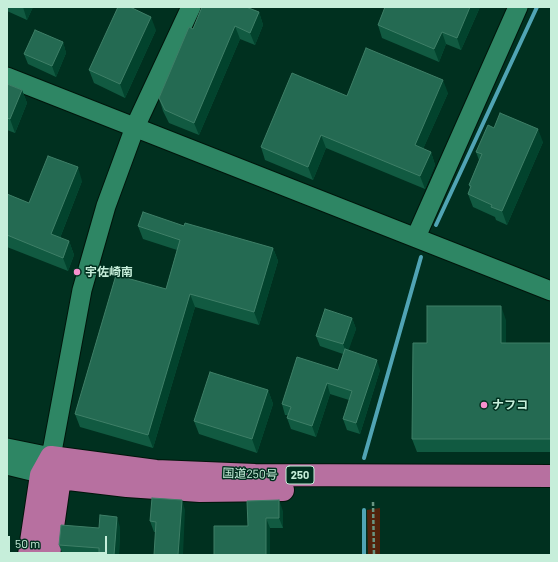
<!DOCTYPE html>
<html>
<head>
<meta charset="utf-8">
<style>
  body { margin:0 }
  #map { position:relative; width:558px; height:562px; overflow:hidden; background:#00301f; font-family:Barlow,sans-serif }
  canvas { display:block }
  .frame { position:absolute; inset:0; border:8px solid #c6eeda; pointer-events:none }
  .scale { position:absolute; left:8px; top:536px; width:99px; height:18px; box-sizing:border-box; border:2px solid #c6eeda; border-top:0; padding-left:5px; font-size:12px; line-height:14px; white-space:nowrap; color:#c6eeda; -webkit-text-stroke:3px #00301f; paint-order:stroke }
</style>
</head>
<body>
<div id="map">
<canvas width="558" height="562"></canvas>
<div class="frame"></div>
<div class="scale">50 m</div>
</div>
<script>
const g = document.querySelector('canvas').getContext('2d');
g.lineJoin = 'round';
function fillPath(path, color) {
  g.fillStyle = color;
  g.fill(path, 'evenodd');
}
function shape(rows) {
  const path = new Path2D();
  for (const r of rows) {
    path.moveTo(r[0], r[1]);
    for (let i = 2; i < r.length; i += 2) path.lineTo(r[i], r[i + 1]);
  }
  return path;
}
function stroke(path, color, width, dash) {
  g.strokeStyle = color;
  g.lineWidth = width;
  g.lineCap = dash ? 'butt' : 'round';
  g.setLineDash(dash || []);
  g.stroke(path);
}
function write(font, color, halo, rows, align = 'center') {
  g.font = font + ' Barlow,"Noto Sans JP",sans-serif';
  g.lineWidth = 3;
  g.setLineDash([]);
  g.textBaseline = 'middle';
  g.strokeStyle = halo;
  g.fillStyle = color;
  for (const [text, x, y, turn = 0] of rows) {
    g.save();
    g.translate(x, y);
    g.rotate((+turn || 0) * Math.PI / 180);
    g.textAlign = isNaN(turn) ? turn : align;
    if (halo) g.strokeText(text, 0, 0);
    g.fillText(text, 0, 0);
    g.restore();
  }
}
fillPath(shape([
  [380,508,380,555,368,555,367,510]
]), '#52230c');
stroke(shape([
  [436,225,537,7],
  [364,458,421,257],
  [364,555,364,510]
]), '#50a4b4', 4);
const tertiary = shape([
  [7,77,551,291],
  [416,237,518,7],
  [7,448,51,457],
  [7,465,56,477],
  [57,471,51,457,82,290,106,206,135,127,191,7]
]);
const trunk = shape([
  [29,555,41,475,51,457,156,471,255,475,551,476],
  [49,555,60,478,127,486,200,491,283,490]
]);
stroke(tertiary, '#00150b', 21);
stroke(trunk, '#00150b', 24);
stroke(shape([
  [373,502,374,555]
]), '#699582', 2.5, [4, 2]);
stroke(tertiary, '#2e8664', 19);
stroke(trunk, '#b770a0', 22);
fillPath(shape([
  [7,7,33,7,27,20,7,11],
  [202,7,250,7,250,8,259,12,263,25,255,45,240,39,199,135,169,123,163,111,159,98,193,29],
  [480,7,461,50,446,44,439,62,382,38,378,25],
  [156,30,125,98,94,83,89,70],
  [63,42,66,53,56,77,28,64,24,54],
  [7,84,22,90,27,103,15,133,7,130],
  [448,93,423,149,431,152,435,165,425,189,326,148,313,180,265,160,261,147,347,96],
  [494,128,543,142,507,225,496,220,495,217,473,207,468,194,470,188,469,185,479,160,476,152],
  [82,181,60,238,69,241,74,255,68,271,7,247,7,194,29,203],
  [138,226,184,226,273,248,278,261,259,325,195,307,153,448,80,427,75,414,166,289,177,250,143,239],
  [352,318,356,329,348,350,380,370,360,434,347,430,343,419,349,400,330,394,316,437,291,429,287,418,288,415,285,415,282,404,338,370,343,354,320,346,316,336],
  [506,320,506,343,551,343,551,452,417,452,412,439,427,343],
  [268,390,273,404,257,453,199,434,194,421],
  [185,510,155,532,154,532,150,521],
  [283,511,283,528,270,528,248,526],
  [120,527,119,555,63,555,59,545,99,528]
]), '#115a41');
fillPath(shape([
  [23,7,33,7,27,20],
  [470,7,480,7,461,50,457,38],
  [259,12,263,25,255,45,250,33],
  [151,17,156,30,125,98,120,84],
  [235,26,240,39,199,135,194,123],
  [442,32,446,44,439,62,434,49],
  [63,42,66,53,56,77,52,66],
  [443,80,448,93,419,158,415,145],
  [22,90,27,103,15,133,10,119],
  [538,129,543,142,507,225,502,211],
  [321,135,326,148,313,180,308,167],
  [431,152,435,165,425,189,420,176],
  [78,167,82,181,56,248,51,234],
  [69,241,74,255,68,271,63,258],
  [273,248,278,261,259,325,254,312],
  [190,294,195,307,153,448,148,435],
  [501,306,506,320,506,357,501,343],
  [352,318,356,329,347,355,343,344],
  [377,360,380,370,360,434,356,423],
  [327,383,330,394,316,437,312,426],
  [268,390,273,404,257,453,252,439],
  [182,500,185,510,183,555,178,555],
  [279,500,283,511,283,528,279,518],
  [117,517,120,527,119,555,114,555],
  [266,518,270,528,270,555,266,555],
  [7,533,10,541,7,553]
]), '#02432d');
const building = shape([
  [118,7,130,7,151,17,120,84,89,70,118,7],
  [202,7,246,7,259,12,250,33,235,26,194,123,165,110,159,98,189,27,193,29,202,7],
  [385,7,470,7,457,38,442,32,434,49,378,25,385,7],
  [35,30,63,42,52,66,24,54,35,30],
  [366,48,443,80,415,145,431,152,420,176,321,135,308,167,261,147,292,73,347,96,366,48],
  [7,84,22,90,10,119,7,118,7,84],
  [500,113,538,129,502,211,491,207,492,205,468,194,471,186,469,185,482,154,476,152,488,125,494,128,500,113],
  [48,156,78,167,51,234,69,241,63,258,7,235,7,194,29,203,48,156],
  [143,212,184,226,185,223,273,248,254,312,190,294,148,435,75,414,116,275,166,289,180,240,138,226,143,212],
  [427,306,501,306,501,343,551,343,551,439,412,439,413,343,427,343,427,306],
  [325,309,352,318,343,344,316,336,325,309],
  [345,349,377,360,356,423,343,419,352,391,327,383,312,426,287,418,291,407,282,404,297,357,338,370,345,349],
  [210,372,268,390,252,439,194,421,210,372],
  [152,498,182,500,178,555,154,555,156,522,150,521,152,498],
  [279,500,279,518,266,518,266,555,214,555,214,526,248,526,247,501,279,500],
  [100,515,117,517,114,555,99,555,99,548,59,545,61,525,99,528,100,515]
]);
fillPath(building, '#246a52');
stroke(building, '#3e7f67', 1);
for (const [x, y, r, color] of [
  [77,272,4,"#f790ce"],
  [484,405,4,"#f790ce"]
]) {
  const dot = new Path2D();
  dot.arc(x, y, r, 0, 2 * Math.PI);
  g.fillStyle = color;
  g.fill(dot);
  stroke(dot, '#00301f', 1.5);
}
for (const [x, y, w] of [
  [300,475,28]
]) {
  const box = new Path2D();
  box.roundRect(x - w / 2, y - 9, w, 18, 3);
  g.fillStyle = '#00301f';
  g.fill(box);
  stroke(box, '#c6eeda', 1);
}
write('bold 11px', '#c6eeda', null, [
  ["250",300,475]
]);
write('bold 12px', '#c6eeda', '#00301f', [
  ["宇佐崎南",85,272],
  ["ナフコ",492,405]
], 'left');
write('12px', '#c6eeda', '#00301f', [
  ["国道250号",250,474,2]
]);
</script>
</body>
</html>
